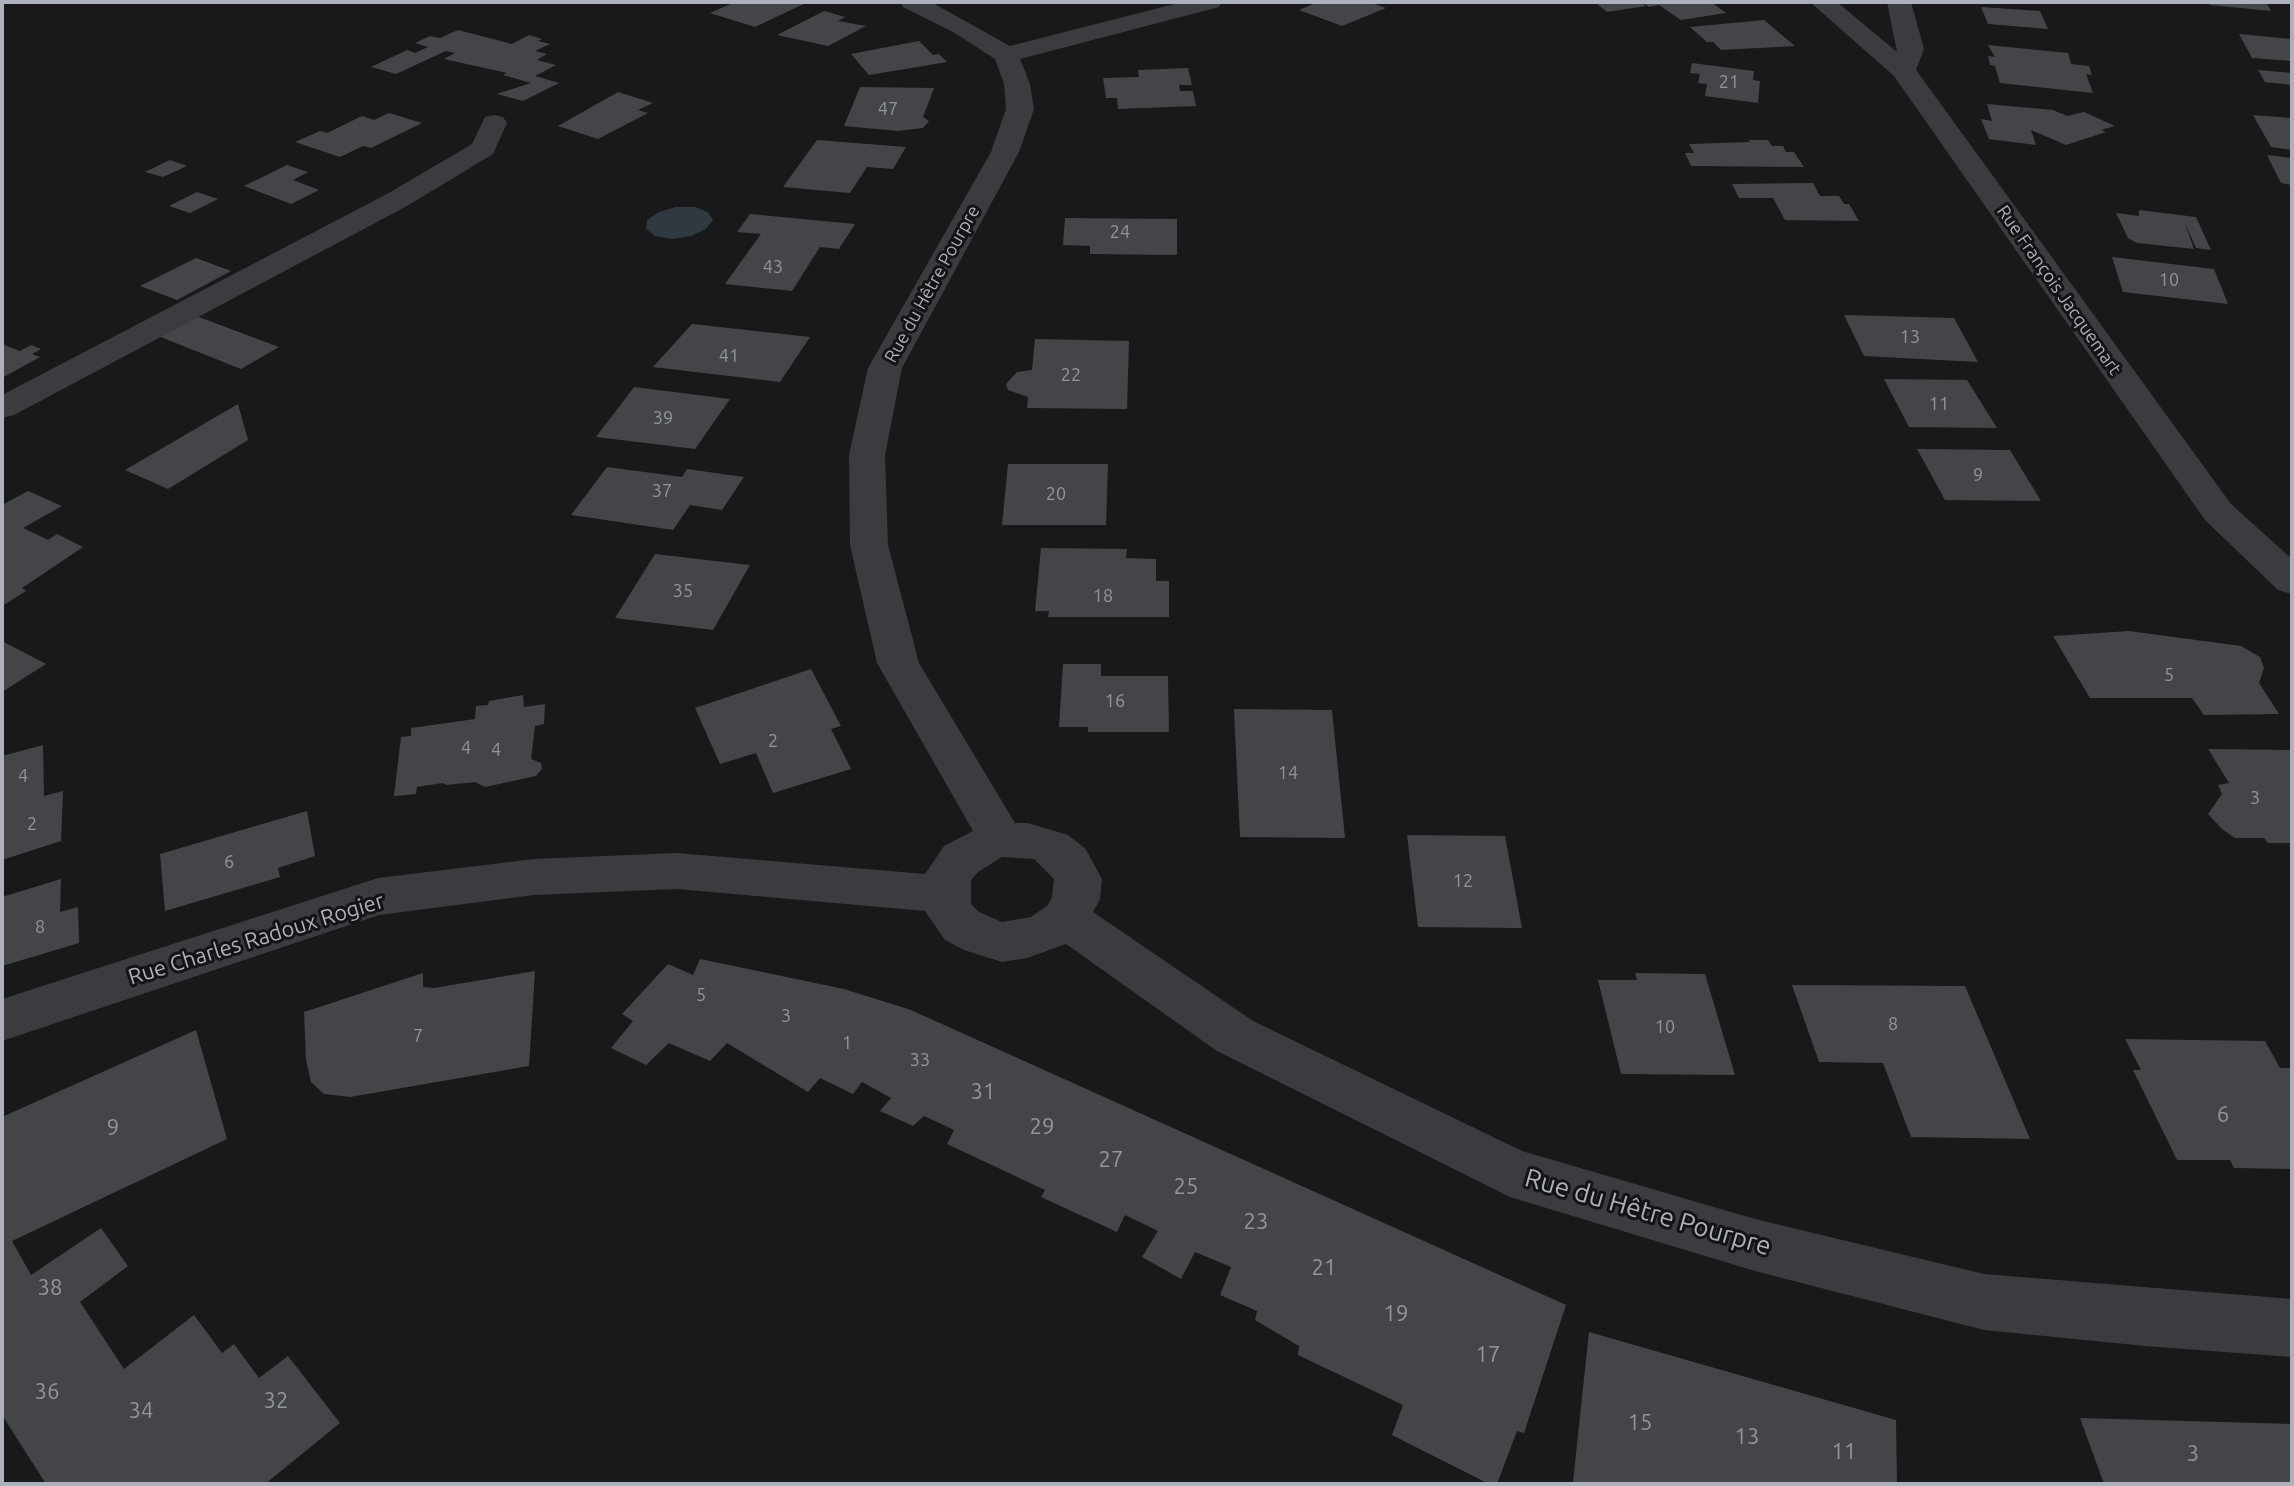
<!DOCTYPE html>
<html>
<head>
<meta charset="utf-8">
<style>
  body { margin:0 }
  #map { position:relative; width:2294px; height:1486px; overflow:hidden; background:#19191b; font-family:Ubuntu,sans-serif }
  canvas { display:block }
  .frame { position:absolute; inset:0; border:4px solid #acb1bb; pointer-events:none }
</style>
</head>
<body>
<div id="map">
<canvas width="2294" height="1486"></canvas>
<div class="frame"></div>
</div>
<script>
const g = document.querySelector('canvas').getContext('2d');
g.lineJoin = 'round';
function fillPath(path, color) {
  g.fillStyle = color;
  g.fill(path, 'evenodd');
}
function shape(rows) {
  const path = new Path2D();
  for (const r of rows) {
    path.moveTo(r[0], r[1]);
    for (let i = 2; i < r.length; i += 2) path.lineTo(r[i], r[i + 1]);
  }
  return path;
}
function write(font, color, halo, rows, align = 'center') {
  g.font = font + ' Ubuntu,sans-serif';
  g.lineWidth = 6;
  g.setLineDash([]);
  g.textBaseline = 'middle';
  g.strokeStyle = halo;
  g.fillStyle = color;
  for (const [text, x, y, turn = 0] of rows) {
    g.save();
    g.translate(x, y);
    g.rotate((+turn || 0) * Math.PI / 180);
    g.textAlign = isNaN(turn) ? turn : align;
    if (halo) g.strokeText(text, 0, 0);
    g.fillText(text, 0, 0);
    g.restore();
  }
}
fillPath(shape([
  [676,207,695,207,708,212,713,220,706,229,691,236,672,239,655,236,646,229,647,220,659,212]
]), '#2f393f');
fillPath(shape([
  [735,2,808,2,755,27,710,13],
  [1318,2,1369,2,1386,8,1342,26,1299,10],
  [1595,2,1640,2,1646,6,1607,12],
  [1642,2,1711,2,1726,13,1681,20,1659,5,1649,7],
  [2208,2,2266,2,2271,11,2210,5],
  [1981,7,2040,11,2048,29,1988,24],
  [824,11,845,17,838,21,866,26,828,46,777,35],
  [1764,20,1795,46,1721,50,1713,42,1707,42,1690,27],
  [458,30,512,44,529,35,542,39,538,41,550,44,535,51,547,54,537,60,556,65,535,76,559,83,523,101,497,94,531,83,503,75,507,73,444,59,455,53,446,51,396,74,371,67,407,50,415,53,428,47,415,43,430,36,440,38],
  [2239,34,2292,39,2291,61,2252,58],
  [919,41,933,55,939,54,947,62,869,75,851,54],
  [1988,45,2068,53,2071,64,2089,66,2092,75,2086,74,2093,93,2000,83,1995,66,1990,65,1988,56,1995,57],
  [1692,63,1754,71,1753,80,1760,81,1758,103,1705,96,1707,84,1698,83,1700,74,1690,73],
  [1188,68,1192,85,1179,85,1180,91,1193,91,1196,106,1118,109,1117,98,1106,98,1103,78,1139,77,1138,70],
  [2258,70,2292,73,2292,85,2265,82],
  [860,87,934,88,923,117,929,121,923,128,898,131,844,126],
  [618,92,653,103,638,110,648,113,598,139,558,126],
  [1987,104,2053,110,2067,116,2084,112,2115,126,2101,130,2106,132,2066,145,2031,130,2036,145,1989,139,1981,119,1992,121],
  [389,113,422,123,371,148,363,146,340,157,295,142,320,131,327,133,362,116,374,120],
  [2253,115,2292,118,2292,150,2271,147],
  [817,140,906,147,893,169,867,167,850,193,783,187],
  [1748,140,1768,140,1772,146,1783,146,1786,152,1794,152,1804,167,1691,166,1685,153,1694,153,1689,144,1750,142],
  [2267,155,2292,158,2292,185,2281,183],
  [170,160,187,166,163,177,145,172],
  [287,165,308,172,293,180,319,190,291,204,244,186],
  [1813,183,1820,196,1839,196,1844,204,1849,204,1859,221,1785,220,1773,198,1739,198,1732,184],
  [197,192,218,199,190,213,169,206],
  [2139,210,2196,217,2211,250,2196,248,2185,223,2194,249,2137,243,2128,238,2116,213,2139,216],
  [750,214,855,224,839,249,820,247,792,291,725,284,761,234,737,232],
  [1065,218,1177,219,1177,255,1090,254,1090,246,1063,245],
  [2112,257,2214,269,2228,304,2123,292],
  [196,258,231,271,177,300,140,286],
  [1844,315,1954,318,1978,362,1864,356],
  [196,316,279,347,241,369,158,336],
  [692,324,810,337,780,382,653,367],
  [1035,339,1129,341,1127,409,1027,408,1028,397,1008,390,1006,384,1017,372,1032,370],
  [2,344,20,351,31,345,41,349,32,354,40,357,2,378],
  [1884,379,1967,380,1997,428,1909,427],
  [634,387,730,399,695,449,596,437],
  [238,404,248,440,168,489,125,470],
  [1917,449,2010,450,2041,501,1945,500],
  [1008,464,1108,464,1106,525,1002,525],
  [607,467,682,477,687,469,744,477,722,510,690,505,673,530,571,515],
  [28,491,62,506,23,528,48,540,57,534,83,547,22,588,26,591,2,606,2,505],
  [1041,548,1127,549,1126,558,1156,559,1156,581,1169,581,1169,617,1048,617,1049,611,1035,611],
  [655,554,750,565,713,630,615,618],
  [2129,631,2241,646,2260,657,2264,668,2259,683,2279,714,2204,715,2192,698,2090,698,2053,636],
  [2,641,46,664,2,692],
  [1063,664,1101,664,1101,676,1168,676,1169,732,1088,732,1088,727,1059,727],
  [811,669,841,726,831,729,851,769,773,793,756,753,720,764,695,708],
  [523,695,524,707,545,704,544,724,535,726,531,759,541,763,542,769,536,776,485,787,475,782,446,785,443,783,417,787,416,794,394,796,401,737,411,736,411,728,475,719,476,706,488,705,489,701],
  [1234,709,1332,710,1345,838,1240,837],
  [43,745,44,796,63,791,61,841,2,860,2,756],
  [2208,749,2292,750,2292,843,2268,843,2264,838,2235,838,2222,829,2208,814,2222,794,2218,785,2229,783],
  [307,811,315,856,278,868,280,877,165,911,160,854],
  [1407,835,1505,836,1522,928,1418,927],
  [61,879,60,912,78,907,79,943,2,966,2,897],
  [700,959,844,989,911,1010,1566,1305,1524,1433,1517,1431,1497,1484,1489,1484,1392,1435,1403,1405,1298,1355,1299,1346,1255,1320,1257,1311,1220,1295,1231,1267,1195,1252,1181,1279,1142,1257,1158,1231,1125,1215,1117,1232,1041,1197,1045,1190,947,1144,954,1130,924,1116,913,1126,880,1111,891,1098,862,1082,853,1094,820,1078,808,1092,727,1043,710,1061,669,1043,646,1065,611,1048,633,1021,622,1014,668,964,693,975],
  [535,971,529,1066,350,1097,324,1094,311,1082,306,1060,304,1012,423,973,423,987,434,988],
  [1635,973,1705,974,1735,1075,1621,1074,1598,980,1637,980],
  [1792,985,1965,986,2030,1139,1911,1137,1883,1063,1819,1062],
  [196,1030,227,1139,12,1241,31,1275,101,1228,128,1266,80,1302,124,1369,194,1315,222,1353,234,1344,259,1378,288,1356,340,1423,265,1484,46,1484,2,1415,2,1117],
  [2125,1039,2265,1041,2280,1068,2292,1068,2292,1169,2234,1168,2230,1160,2177,1160,2133,1070,2141,1070],
  [1589,1332,1896,1420,1897,1484,1573,1482],
  [2080,1418,2292,1424,2292,1484,2104,1484]
]), '#434548');
fillPath(shape([
  [494,115,503,117,507,123,493,154,407,206,14,415,2,418,2,395,387,194,472,144,485,117,494,115]
]), '#3a3c40');
fillPath(shape([
  [900,2,931,2,1010,46,1182,2,1222,2,1219,7,1020,59,1030,84,1034,109,1019,152,902,368,885,455,888,545,919,663,1015,823,1028,823,1068,835,1085,848,1102,879,1100,899,1093,912,1253,1021,1522,1151,1755,1219,1984,1274,2292,1299,2292,1357,2145,1346,1984,1330,1755,1271,1510,1197,1217,1051,1066,944,1027,958,1002,962,964,950,945,940,925,911,677,889,534,895,379,915,2,1041,2,999,378,878,534,859,677,853,925,874,944,846,973,831,877,663,850,545,849,455,868,368,991,152,1006,109,1004,84,995,59,953,32,903,7,900,2],
  [1002,857,1034,859,1054,879,1052,897,1048,905,1031,917,1002,922,979,912,971,904,971,880,978,872,1002,857],
  [1810,2,1837,2,1897,52,1887,2,1911,2,1924,49,1916,70,2231,504,2292,559,2292,594,2278,590,2205,520,1894,76,1810,2]
]), '#3a3c40');
write('18px', '#92969e', null, [
  ["21",1729,82],
  ["47",888,109],
  ["24",1120,232],
  ["43",773,267],
  ["10",2169,280],
  ["13",1910,337],
  ["41",729,356],
  ["22",1071,375],
  ["11",1939,404],
  ["39",663,418],
  ["9",1978,475],
  ["37",662,491],
  ["20",1056,494],
  ["35",683,591],
  ["18",1103,596],
  ["5",2169,675],
  ["16",1115,701],
  ["2",773,741],
  ["4",466,748],
  ["4",496,750],
  ["14",1288,773],
  ["4",23,776],
  ["3",2255,798],
  ["2",32,824],
  ["6",229,862],
  ["12",1463,881],
  ["8",40,927],
  ["5",701,995],
  ["3",786,1016],
  ["8",1893,1024],
  ["10",1665,1027],
  ["7",418,1036],
  ["1",847,1043],
  ["33",920,1060]
]);
write('18px', '#acb1bb', '#141416', [
  ["Rue du Hêtre Pourpre",932,284,-61],
  ["Rue François Jacquemart",2059,290,55]
]);
write('22px', '#acb1bb', '#141416', [
  ["Rue Charles Radoux Rogier",256,939,-17]
]);
write('22px', '#92969e', null, [
  ["31",983,1092],
  ["6",2223,1115],
  ["29",1042,1127],
  ["9",113,1128],
  ["27",1111,1160],
  ["25",1186,1187],
  ["23",1256,1222],
  ["21",1324,1268],
  ["38",50,1288],
  ["19",1396,1314],
  ["17",1488,1355],
  ["36",47,1392],
  ["32",276,1401],
  ["34",141,1411],
  ["15",1640,1423],
  ["13",1747,1437],
  ["11",1844,1452],
  ["3",2193,1454]
]);
write('26px', '#acb1bb', '#141416', [
  ["Rue du Hêtre Pourpre",1648,1212,16]
]);
</script>
</body>
</html>
